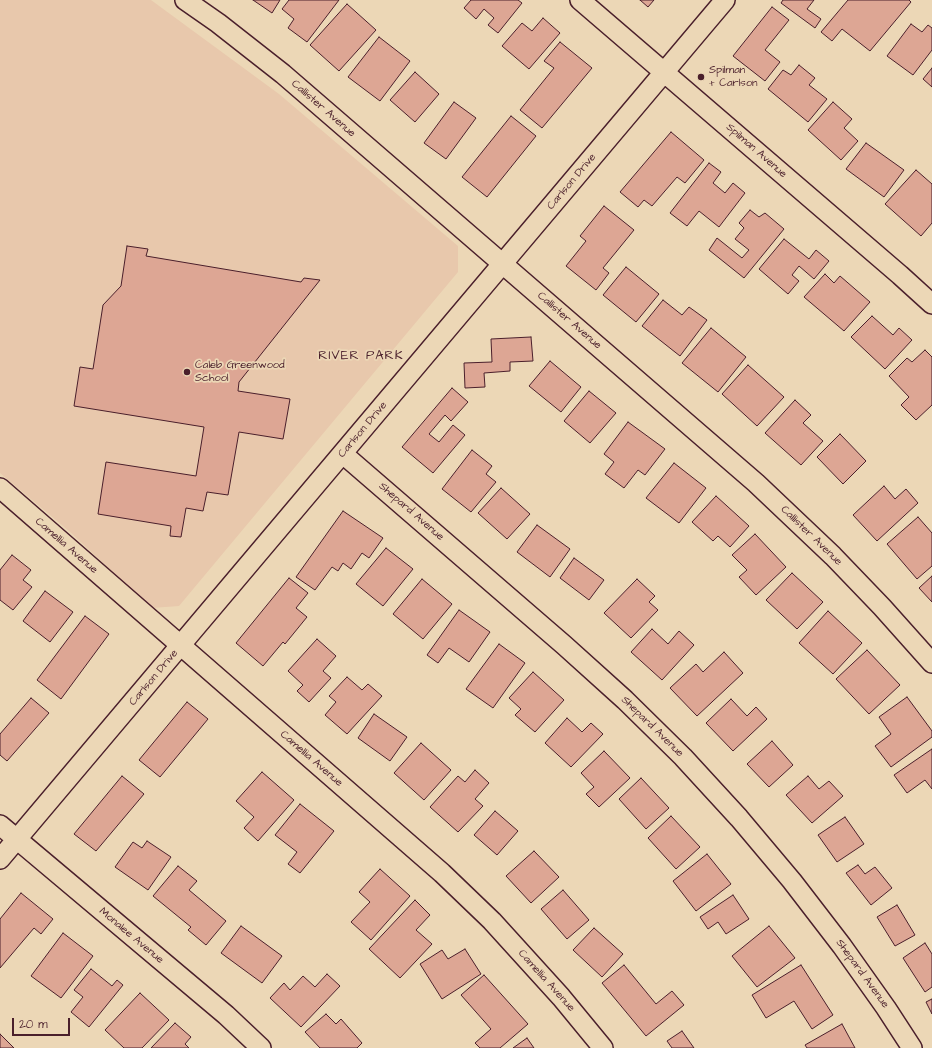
<!DOCTYPE html>
<html>
<head>
<meta charset="utf-8">
<style>
  body { margin:0 }
  #map { position:relative; width:932px; height:1048px; overflow:hidden; background:#ecd7b6; font-family:"Architects Daughter",sans-serif }
  canvas { display:block }
  .scale { position:absolute; left:12px; top:1018px; width:58px; height:18px; box-sizing:border-box; border:2px solid #4a1f2b; border-top:0; padding-left:5px; font-size:12px; line-height:14px; white-space:nowrap; color:#4a1f2b; -webkit-text-stroke:3px #ecd7b6; paint-order:stroke }
</style>
</head>
<body>
<div id="map">
<canvas width="932" height="1048"></canvas>
<div class="scale">20 m</div>
</div>
<script>
const g = document.querySelector('canvas').getContext('2d');
g.lineJoin = 'round';
function fillPath(path, color) {
  g.fillStyle = color;
  g.fill(path, 'evenodd');
}
function shape(rows) {
  const path = new Path2D();
  for (const r of rows) {
    path.moveTo(r[0], r[1]);
    for (let i = 2; i < r.length; i += 2) path.lineTo(r[i], r[i + 1]);
  }
  return path;
}
function stroke(path, color, width, dash) {
  g.strokeStyle = color;
  g.lineWidth = width;
  g.lineCap = dash ? 'butt' : 'round';
  g.setLineDash(dash || []);
  g.stroke(path);
}
function write(font, color, halo, rows, align = 'center') {
  g.font = font + ' "Architects Daughter",sans-serif';
  g.lineWidth = 3.5;
  g.setLineDash([]);
  g.textBaseline = 'middle';
  g.strokeStyle = halo;
  g.fillStyle = color;
  for (const [text, x, y, turn = 0] of rows) {
    g.save();
    g.translate(x, y);
    g.rotate((+turn || 0) * Math.PI / 180);
    g.textAlign = isNaN(turn) ? turn : align;
    if (halo) g.strokeText(text, 0, 0);
    g.fillText(text, 0, 0);
    g.restore();
  }
}
fillPath(shape([
  [0,0,151,0,279,94,458,246,458,272,179,606,151,608,70,532,0,473]
]), '#e8c8ac');
const building = shape([
  [253,0,280,0,272,13,253,0],
  [289,0,339,0,307,42,288,28,294,19,282,9,289,0],
  [471,0,518,0,522,3,498,33,488,25,494,18,484,9,476,19,464,8,471,0],
  [640,0,654,0,648,7,640,0],
  [783,0,814,0,807,9,821,19,815,28,781,3,783,0],
  [848,0,909,0,911,2,870,51,842,29,832,41,821,32,848,0],
  [347,4,376,30,339,71,310,45,347,4],
  [772,7,789,20,765,50,780,62,765,81,733,56,772,7],
  [543,18,560,33,529,69,502,46,522,23,532,31,543,18],
  [911,24,922,32,928,25,932,28,932,50,913,75,887,56,911,24],
  [379,37,410,61,380,101,348,77,379,37],
  [560,42,592,68,542,128,520,110,554,68,544,61,560,42],
  [799,65,815,78,809,85,827,99,808,122,768,89,783,70,791,75,799,65],
  [932,68,932,87,923,79,932,68],
  [415,72,439,94,415,122,390,100,415,72],
  [454,102,476,118,446,159,424,143,454,102],
  [833,102,852,119,844,128,858,141,841,160,808,130,833,102],
  [511,116,536,136,487,197,462,177,511,116],
  [671,132,704,160,685,183,677,177,652,206,644,200,638,207,620,192,671,132],
  [866,143,904,170,884,197,846,169,866,143],
  [709,163,721,172,713,183,725,193,733,183,745,193,719,227,699,211,687,226,670,213,709,163],
  [916,170,932,184,932,223,921,236,885,204,916,170],
  [604,206,634,230,603,268,609,273,596,290,566,266,586,241,580,236,604,206],
  [750,210,759,217,765,213,784,229,744,278,709,250,717,238,742,258,749,250,735,239,744,228,739,223,750,210],
  [784,239,809,259,816,250,829,261,814,279,799,266,792,275,799,281,788,294,759,269,784,239],
  [127,246,148,249,146,256,301,282,304,278,320,280,239,382,238,391,290,399,283,439,239,432,228,495,207,492,203,511,186,508,181,537,170,536,171,526,98,514,106,462,196,476,204,427,74,406,80,367,93,369,103,305,121,286,127,246],
  [626,267,659,294,636,322,603,295,626,267],
  [825,274,834,283,840,276,870,302,844,331,804,297,825,274],
  [663,300,682,315,689,307,707,320,680,356,642,326,663,300],
  [872,316,893,335,899,328,912,340,885,369,851,337,872,316],
  [711,328,746,357,718,392,682,363,711,328],
  [531,337,533,361,510,362,510,371,484,373,485,387,465,388,464,363,492,362,491,339,531,337],
  [925,350,932,357,932,405,916,420,901,405,909,397,889,376,907,358,912,362,925,350],
  [550,361,581,387,561,412,529,386,550,361],
  [748,365,784,397,757,426,722,394,748,365],
  [452,388,468,402,451,421,445,415,429,434,439,442,453,425,465,435,433,473,402,447,452,388],
  [589,391,616,413,590,443,564,421,589,391],
  [795,400,811,415,803,423,823,441,801,465,765,433,795,400],
  [628,422,665,449,645,475,638,470,624,488,605,474,614,462,604,454,628,422],
  [840,434,866,461,843,484,817,457,840,434],
  [472,450,492,466,486,474,496,482,471,512,442,489,472,450],
  [674,463,706,488,679,523,646,498,674,463],
  [884,486,895,499,906,489,918,503,877,541,853,515,884,486],
  [501,488,530,514,507,539,478,513,501,488],
  [716,496,749,526,730,547,718,536,713,541,692,522,716,496],
  [343,511,383,538,369,558,362,553,351,569,343,563,338,571,332,567,315,590,296,577,343,511],
  [918,517,932,533,932,566,917,579,887,544,918,517],
  [537,525,570,549,550,577,517,552,537,525],
  [755,534,786,567,756,595,739,577,747,570,732,555,755,534],
  [386,548,413,569,383,606,356,584,386,548],
  [12,555,31,570,23,580,32,587,13,610,0,600,0,570,12,555],
  [574,558,604,580,589,600,560,578,574,558],
  [792,573,823,602,797,629,766,600,792,573],
  [932,576,932,602,919,588,932,576],
  [289,578,308,593,296,608,307,617,285,644,283,642,263,666,236,643,289,578],
  [422,579,452,604,423,639,393,614,422,579],
  [637,579,655,596,649,602,658,610,631,638,604,613,637,579],
  [45,591,73,612,50,642,23,621,45,591],
  [459,610,490,632,469,662,449,648,438,663,427,655,459,610],
  [828,611,862,643,833,674,799,643,828,611],
  [85,616,109,634,61,699,37,680,85,616],
  [652,629,668,644,679,631,694,645,662,680,631,652,652,629],
  [317,639,336,656,323,671,331,678,309,702,297,691,303,685,288,671,317,639],
  [499,644,525,663,493,708,466,689,499,644],
  [867,650,900,685,869,714,836,679,867,650],
  [724,652,743,673,697,716,670,688,696,664,703,672,724,652],
  [533,672,564,700,535,732,515,715,521,709,509,698,533,672],
  [347,677,362,690,368,684,382,696,347,734,325,715,336,702,329,696,347,677],
  [907,697,932,731,932,737,891,767,875,746,891,734,879,717,907,697],
  [31,698,49,713,7,761,0,755,0,734,31,698],
  [731,699,747,716,756,707,767,719,733,751,706,723,731,699],
  [187,702,208,719,160,777,139,760,187,702],
  [374,714,407,737,390,761,358,738,374,714],
  [567,718,582,732,591,723,603,734,571,767,545,743,567,718],
  [772,741,793,765,769,787,747,764,772,741],
  [421,743,451,770,424,800,394,773,421,743],
  [932,749,932,789,925,780,907,793,894,775,932,749],
  [604,751,630,778,599,807,586,794,594,787,581,773,604,751],
  [475,770,489,783,475,799,483,806,458,832,430,807,458,776,465,782,475,770],
  [262,772,294,800,258,841,244,828,254,817,236,801,262,772],
  [122,776,144,794,96,851,74,834,122,776],
  [808,776,819,789,829,781,843,796,812,823,786,795,808,776],
  [641,778,669,808,646,829,619,799,641,778],
  [300,804,334,831,300,873,288,864,297,852,275,835,300,804],
  [495,811,518,831,497,855,474,835,495,811],
  [671,816,700,847,676,869,648,838,671,816],
  [845,817,864,844,837,862,818,835,845,817],
  [147,841,171,857,148,890,115,867,133,842,142,848,147,841],
  [534,851,559,877,531,903,506,876,534,851],
  [707,854,731,884,696,911,673,881,707,854],
  [858,865,865,874,875,867,892,888,871,905,846,873,858,865],
  [178,866,197,881,189,890,226,921,206,945,188,930,191,927,153,896,178,866],
  [380,869,410,896,371,940,351,922,370,902,359,892,380,869],
  [563,890,589,920,567,939,541,909,563,890],
  [21,893,53,919,41,934,34,928,0,968,0,919,21,893],
  [733,895,749,919,726,934,718,922,708,929,700,917,733,895],
  [415,900,430,915,416,930,432,944,400,978,369,949,415,900],
  [897,905,915,935,895,946,877,917,897,905],
  [241,926,282,956,262,983,221,953,241,926],
  [769,926,795,958,757,987,732,956,769,926],
  [594,928,623,954,602,977,573,950,594,928],
  [63,933,93,956,61,998,31,976,63,933],
  [925,943,932,954,932,987,925,992,903,958,925,943],
  [465,949,481,974,442,999,420,964,442,950,448,959,465,949],
  [624,965,656,1004,672,991,684,1005,646,1036,602,983,624,965],
  [801,965,833,1015,812,1029,794,1001,766,1018,752,995,801,965],
  [91,969,112,986,117,980,123,985,89,1027,71,1012,83,997,74,990,91,969],
  [327,974,340,986,301,1027,270,998,284,983,290,990,303,976,315,987,327,974],
  [484,975,528,1024,500,1048,480,1048,475,1043,491,1029,461,995,484,975],
  [140,993,169,1020,142,1048,124,1048,105,1030,140,993],
  [932,999,932,1014,926,1002,932,999],
  [326,1014,336,1024,341,1019,362,1043,357,1048,320,1048,305,1032,326,1014],
  [175,1023,191,1037,185,1044,189,1048,151,1048,175,1023],
  [842,1024,855,1048,807,1048,805,1045,842,1024],
  [682,1031,694,1048,672,1048,667,1041,682,1031],
  [0,1034,14,1048,0,1048,0,1034],
  [527,1038,534,1048,513,1048,527,1038]
]);
fillPath(building, '#dda694');
stroke(building, '#4a1f2b', 1);
const minor = shape([
  [185,0,218,23,283,74,756,483,833,556,882,607,932,663],
  [580,0,900,275,932,304],
  [343,454,564,645,625,700,683,757,739,818,792,881,842,946,886,1008,912,1048],
  [0,488,442,873,492,921,561,997,603,1048],
  [0,825,226,1015,261,1048],
  [0,859,725,0]
]);
stroke(minor, '#4a1f2b', 22);
stroke(minor, '#ecd7b6', 19);
for (const [x, y, r, color] of [
  [701,77,4,"#4a1f2b"],
  [187,372,4,"#4a1f2b"]
]) {
  const dot = new Path2D();
  dot.arc(x, y, r, 0, 2 * Math.PI);
  g.fillStyle = color;
  g.fill(dot);
  stroke(dot, '#ecd7b6', 1.5);
}
write('11px', '#4a1f2b', '#ecd7b6', [
  ["Spilman",709,71],
  ["+ Carlson",709,84],
  ["Caleb Greenwood",195,366],
  ["School",195,379]
], 'left');
write('11px', '#4a1f2b', '#ecd7b6', [
  ["Callister Avenue",323,109,41],
  ["Spilman Avenue",756,151,41],
  ["Carlson Drive",572,182,-50],
  ["Callister Avenue",569,321,41],
  ["Carlson Drive",363,430,-50],
  ["Shepard Avenue",411,512,41],
  ["Callister Avenue",811,536,44],
  ["Camellia Avenue",66,546,41],
  ["Carlson Drive",154,678,-50],
  ["Shepard Avenue",652,727,44],
  ["Camellia Avenue",311,759,41],
  ["Monalee Avenue",131,936,40],
  ["Shepard Avenue",862,974,54],
  ["Camellia Avenue",546,981,48]
]);
g.letterSpacing = '1px';
write('13px', '#4a1f2b', '#ecd7b6', [
  ["RIVER PARK",361,356]
]);
g.letterSpacing = '0px';
</script>
</body>
</html>
